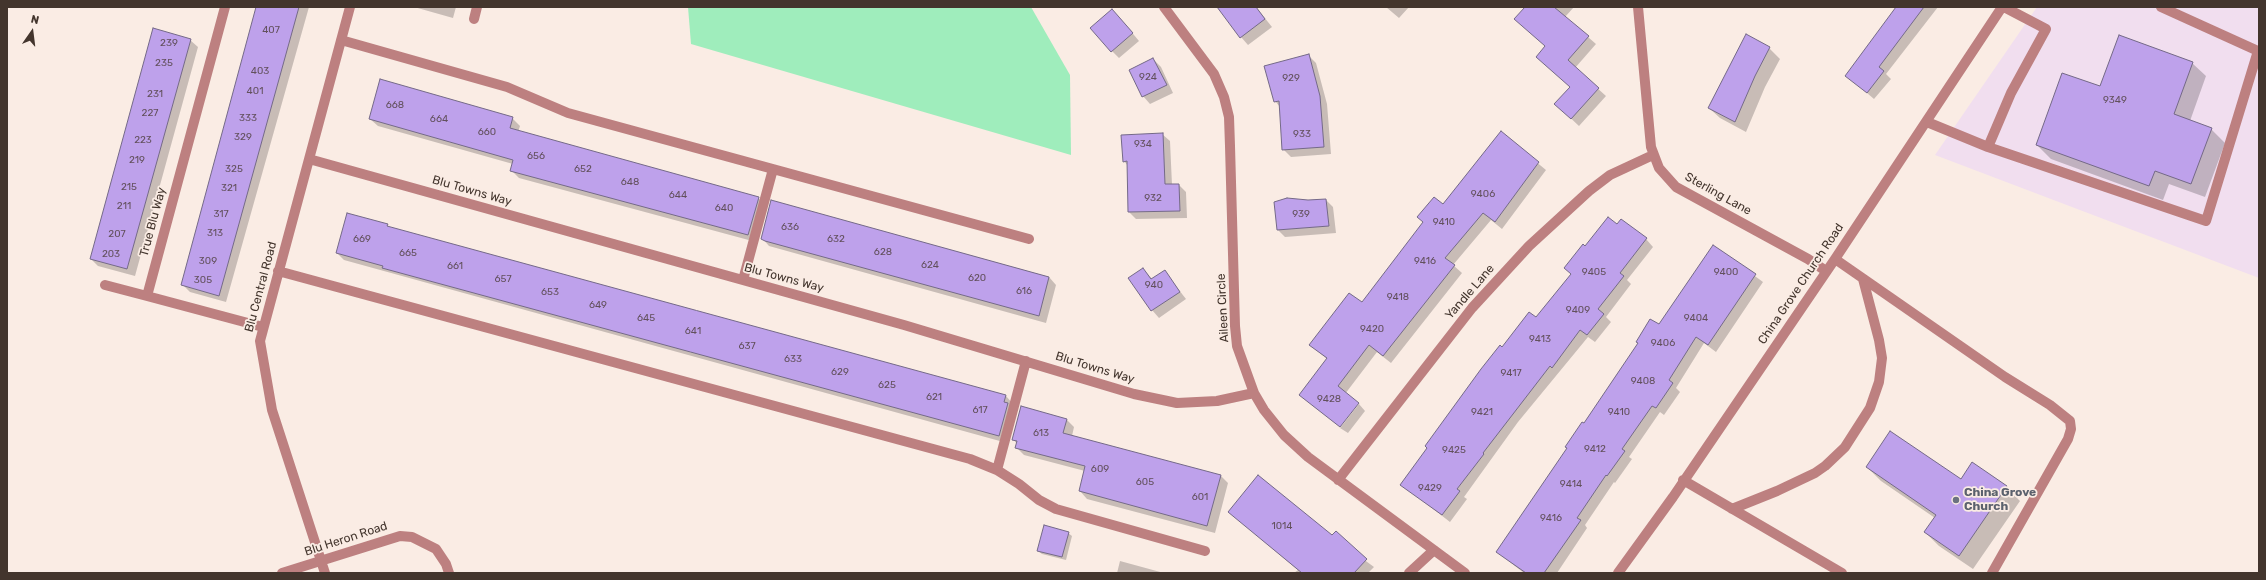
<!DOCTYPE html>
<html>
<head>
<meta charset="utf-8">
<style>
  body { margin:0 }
  #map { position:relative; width:2266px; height:580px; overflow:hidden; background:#faece4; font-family:Rubik,sans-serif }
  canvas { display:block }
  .frame { position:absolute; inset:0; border:8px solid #43352d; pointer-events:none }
  .north { position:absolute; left:12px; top:12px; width:40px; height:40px; -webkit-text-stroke:3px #faece4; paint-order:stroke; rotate:14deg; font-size:11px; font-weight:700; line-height:16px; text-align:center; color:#43352d }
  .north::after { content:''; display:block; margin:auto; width:14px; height:18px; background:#43352d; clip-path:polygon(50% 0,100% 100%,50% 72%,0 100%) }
</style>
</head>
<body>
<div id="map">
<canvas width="2266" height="580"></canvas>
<div class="frame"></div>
<div class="north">N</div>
</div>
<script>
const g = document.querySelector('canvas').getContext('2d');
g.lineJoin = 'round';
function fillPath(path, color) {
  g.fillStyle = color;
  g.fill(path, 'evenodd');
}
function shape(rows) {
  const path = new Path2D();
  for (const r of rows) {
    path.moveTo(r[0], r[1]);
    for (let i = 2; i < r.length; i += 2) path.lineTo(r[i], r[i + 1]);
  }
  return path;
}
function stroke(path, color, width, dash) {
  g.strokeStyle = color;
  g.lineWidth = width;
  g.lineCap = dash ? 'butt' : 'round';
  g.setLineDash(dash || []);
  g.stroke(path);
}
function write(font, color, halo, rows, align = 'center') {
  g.font = font + ' Rubik,sans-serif';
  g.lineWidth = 3.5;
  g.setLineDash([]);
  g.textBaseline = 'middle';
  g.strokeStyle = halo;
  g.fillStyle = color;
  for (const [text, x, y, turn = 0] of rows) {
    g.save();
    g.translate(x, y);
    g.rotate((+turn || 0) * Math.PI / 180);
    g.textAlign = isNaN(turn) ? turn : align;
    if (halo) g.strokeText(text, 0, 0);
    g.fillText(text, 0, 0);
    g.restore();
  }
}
fillPath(shape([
  [2037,7,2259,7,2259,278,1935,155]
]), '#f1deef');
fillPath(shape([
  [688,7,1031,7,1070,75,1071,155,691,44]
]), '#9fedbc');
fillPath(shape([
  [259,7,309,7,226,302,190,292,183,285],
  [414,7,456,7,453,18],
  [1227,7,1256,7,1272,27,1248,45,1241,37],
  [1386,7,1409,7,1399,18],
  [1526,7,1574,7,1565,17,1596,44,1575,68,1606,96,1579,126,1563,111,1571,87,1537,57,1546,47],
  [1897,7,1938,7,1886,74,1891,79,1874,99,1846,75],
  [1119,17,1139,41,1119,58,1112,51],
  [190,40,198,47,135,276,98,266,91,259],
  [1769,48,1780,59,1765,87,1746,132,1720,118,1709,108],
  [1309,56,1316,63,1327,104,1331,154,1291,157,1283,149,1280,107,1275,101],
  [1153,59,1161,67,1173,93,1150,104,1143,96],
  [2192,63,2206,76,2190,121,2211,129,2225,143,2205,197,2169,184,2163,200,2051,159,2037,145,2101,88],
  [512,118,520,126,518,132,758,198,766,205,756,242,519,178,511,170,513,164,378,126,370,119],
  [1501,133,1546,170,1502,229,1491,220,1453,265,1462,273,1391,363,1377,352,1345,394,1357,403,1339,426,1300,395,1327,359,1310,345,1362,303],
  [1162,134,1170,141,1172,185,1179,185,1186,192,1187,218,1136,219,1129,212,1128,166,1124,161],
  [1326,200,1333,207,1336,233,1285,237,1278,230,1308,201],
  [772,201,1049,277,1056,285,1046,323,769,246,762,238],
  [387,225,390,228,1006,396,1013,404,1007,443,344,260,337,253],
  [1617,225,1646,239,1653,247,1627,280,1631,284,1606,317,1611,322,1595,342,1588,337,1518,422,1464,497,1467,499,1450,522,1401,484,1502,348,1536,319,1572,275,1586,247],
  [1714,246,1763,282,1716,352,1704,343,1676,388,1680,392,1664,415,1660,412,1629,457,1632,459,1615,483,1614,482,1585,525,1587,528,1557,573,1524,573,1497,552,1584,424,1660,326],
  [1143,269,1153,280,1164,271,1186,299,1159,318,1152,310],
  [1359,404,1365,411,1348,433,1340,428],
  [1067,420,1074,427,1072,436,1221,476,1228,483,1215,533,1087,499,1080,491,1085,471,1024,455,1016,447,1017,444,1013,439],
  [1867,467,2006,487,2020,501,1973,569,1939,546,1925,532,1935,518,1881,481],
  [1229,512,1332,536,1374,567,1368,573,1294,573,1298,570],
  [1068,533,1072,536,1066,560,1042,554,1038,551],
  [1120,561,1164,573,1117,573]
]), '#0003');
const building = shape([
  [256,7,299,7,219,296,181,285,256,7],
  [1217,7,1256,7,1265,19,1240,38,1217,7],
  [1525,7,1554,7,1589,36,1568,60,1599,88,1571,119,1554,104,1570,87,1536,57,1545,46,1514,19,1525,7],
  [1896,7,1924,7,1879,67,1884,71,1867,93,1845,76,1896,7],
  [1112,9,1133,33,1111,52,1090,28,1112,9],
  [153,28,191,39,127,269,90,259,153,28],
  [1746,34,1770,47,1755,76,1735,122,1708,108,1746,34],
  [2119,35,2193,62,2174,114,2212,128,2191,184,2155,171,2149,186,2036,145,2062,73,2100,86,2119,35],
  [1309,54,1320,96,1324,147,1282,150,1279,101,1274,102,1264,66,1309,54],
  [1153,58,1167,85,1142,97,1129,70,1153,58],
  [380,79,513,117,510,128,759,197,748,235,510,171,513,160,369,119,380,79],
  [1501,131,1539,162,1495,222,1483,213,1445,258,1455,265,1383,356,1369,345,1338,386,1359,403,1340,427,1299,395,1327,358,1309,345,1349,293,1362,302,1423,222,1417,217,1434,197,1443,204,1501,131],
  [1163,133,1165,184,1179,184,1180,211,1128,212,1127,161,1123,162,1121,135,1163,133],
  [1287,198,1308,200,1326,199,1329,226,1277,230,1274,202,1287,198],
  [771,200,1049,277,1039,316,765,241,761,239,771,200],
  [347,213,388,224,387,226,1006,395,1004,402,1008,403,999,436,382,268,383,266,336,253,347,213],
  [1608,217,1617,224,1621,219,1647,238,1620,273,1624,276,1598,309,1604,314,1587,335,1580,330,1552,368,1550,366,1483,453,1484,454,1457,489,1460,491,1442,515,1400,485,1427,448,1425,446,1481,369,1500,345,1502,347,1529,312,1536,317,1571,274,1564,268,1583,244,1585,246,1608,217],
  [1713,245,1756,274,1708,345,1696,337,1669,380,1673,383,1656,408,1652,406,1622,449,1625,451,1607,476,1606,475,1577,518,1581,520,1544,573,1526,573,1496,552,1567,448,1565,447,1582,422,1584,423,1638,343,1636,342,1650,319,1659,324,1713,245],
  [1143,268,1151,279,1165,270,1180,292,1151,311,1128,278,1143,268],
  [1021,406,1067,419,1063,433,1221,475,1207,526,1079,491,1085,466,1015,448,1017,441,1012,440,1021,406],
  [1890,431,1961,479,1972,462,2007,486,1959,556,1924,532,1936,515,1866,467,1890,431],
  [1258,475,1332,535,1336,531,1367,559,1354,573,1302,573,1228,512,1258,475],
  [1044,525,1069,532,1062,557,1037,551,1044,525]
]);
fillPath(building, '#bea1eb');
stroke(building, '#746987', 1);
stroke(shape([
  [225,7,147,296,263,327],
  [1164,7,1214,74,1224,97,1229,117,1230,146,1235,326,1237,346,1254,393,1264,410,1284,435,1308,457,1465,573],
  [1638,7,1651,147,1659,168,1676,187,1808,259,1826,271],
  [2004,7,2046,29,2011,93,1988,147,2206,221,2258,51,2161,7],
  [474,19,477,7],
  [341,40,507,87,568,113,1029,239],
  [1927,122,1988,147],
  [309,159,904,325,1134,394,1177,403,1217,401,1254,393],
  [1835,259,2005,377,2050,405,2070,421,2071,429,2068,439,1992,573],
  [278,271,970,459,997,470,1019,484,1039,500,1056,509,1205,551],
  [743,280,773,169],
  [105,285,147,296],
  [997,470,1026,361],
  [1338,480,1472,308,1529,246,1589,191,1610,175,1653,155],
  [1683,480,1842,573],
  [1732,509,1777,491,1815,473,1825,466,1845,447,1870,408,1879,382,1882,358,1879,340,1863,279],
  [282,573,400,536,412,537,436,549,446,564,449,573],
  [325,573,272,410,260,341,350,7],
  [1409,573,1434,550],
  [1618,573,1673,497,1835,259,2002,7]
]), '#bd8080', 10);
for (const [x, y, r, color] of [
  [1956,500,4,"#6b7280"]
]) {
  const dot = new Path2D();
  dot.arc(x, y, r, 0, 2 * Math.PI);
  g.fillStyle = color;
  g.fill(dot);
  stroke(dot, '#faece4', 1.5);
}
write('10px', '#62505c', null, [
  ["407",271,30],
  ["239",169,43],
  ["235",164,63],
  ["403",260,71],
  ["924",1148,77],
  ["929",1291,78],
  ["401",255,91],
  ["231",155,94],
  ["9349",2115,100],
  ["668",395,105],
  ["227",150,113],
  ["333",248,118],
  ["664",439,119],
  ["660",487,132],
  ["933",1302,134],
  ["329",243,137],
  ["223",143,140],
  ["934",1143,144],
  ["656",536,156],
  ["219",137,160],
  ["325",234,169],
  ["652",583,169],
  ["648",630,182],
  ["215",129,187],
  ["321",229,188],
  ["9406",1483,194],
  ["644",678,195],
  ["932",1153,198],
  ["211",124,206],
  ["640",724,208],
  ["317",221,214],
  ["939",1301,214],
  ["9410",1444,222],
  ["636",790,227],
  ["313",215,233],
  ["207",117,234],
  ["669",362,239],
  ["632",836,239],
  ["628",883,252],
  ["665",408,253],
  ["203",111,254],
  ["309",208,261],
  ["9416",1425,261],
  ["624",930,265],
  ["661",455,266],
  ["9405",1594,272],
  ["9400",1726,272],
  ["620",977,278],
  ["657",503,279],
  ["305",203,280],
  ["940",1154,285],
  ["616",1024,291],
  ["653",550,292],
  ["9418",1398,297],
  ["649",598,305],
  ["9409",1578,310],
  ["645",646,318],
  ["9404",1696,318],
  ["9420",1372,329],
  ["641",693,331],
  ["9413",1540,339],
  ["9406",1663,343],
  ["637",747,346],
  ["633",793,359],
  ["629",840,372],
  ["9417",1511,373],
  ["9408",1643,381],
  ["625",887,385],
  ["621",934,397],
  ["9428",1329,399],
  ["617",980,410],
  ["9421",1482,412],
  ["9410",1619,412],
  ["613",1041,433],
  ["9412",1595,449],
  ["9425",1454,450],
  ["609",1100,469],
  ["605",1145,482],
  ["9414",1571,484],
  ["9429",1430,488],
  ["601",1200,497],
  ["9416",1551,518],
  ["1014",1282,526]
]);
write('12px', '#43352d', '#faece4', [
  ["Blu Towns Way",472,191,16],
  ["Sterling Lane",1718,194,29],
  ["True Blu Way",153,222,-75],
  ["Blu Towns Way",784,278,15],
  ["China Grove Church Road",1801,284,-56],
  ["Blu Central Road",261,287,-75],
  ["Yandle Lane",1470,292,-49],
  ["Aileen Circle",1223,308,-93],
  ["Blu Towns Way",1095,368,17],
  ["Blu Heron Road",346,539,-18]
]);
write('bold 12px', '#5b616d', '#faece4', [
  ["China Grove",1964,493],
  ["Church",1964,507]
], 'left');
</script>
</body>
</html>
